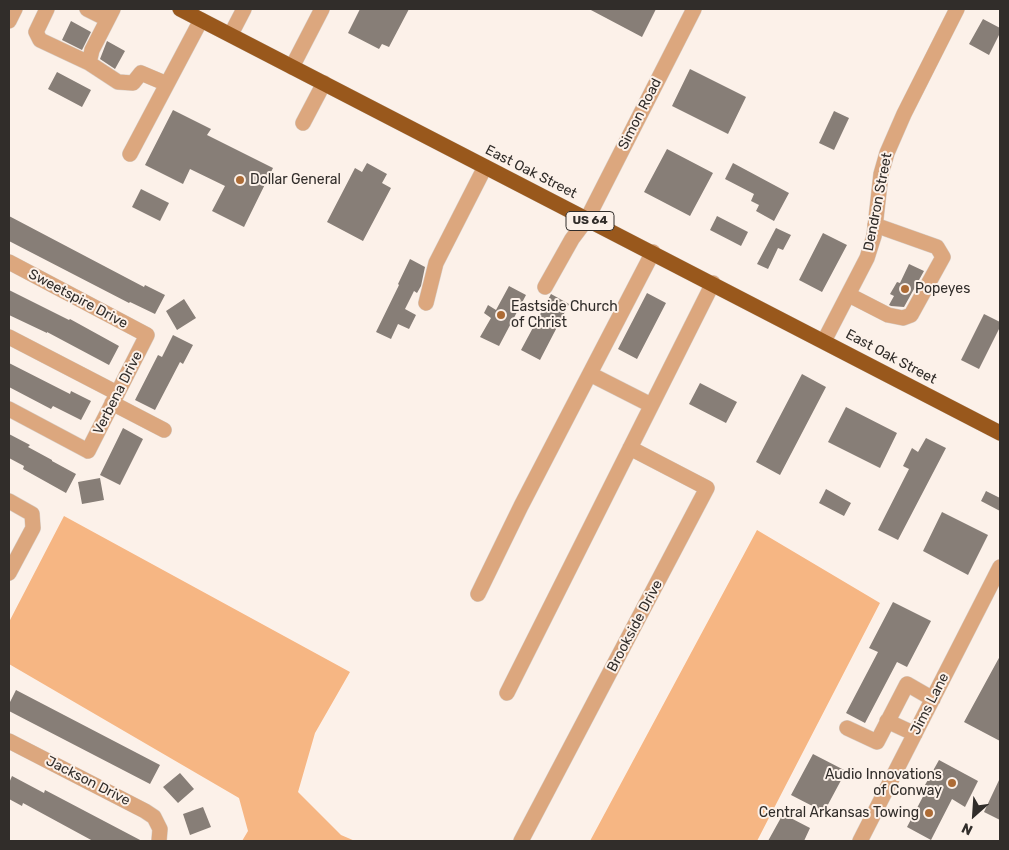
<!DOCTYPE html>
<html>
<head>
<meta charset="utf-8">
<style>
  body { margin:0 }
  #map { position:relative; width:1009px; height:850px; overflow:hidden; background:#fcf1e9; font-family:Rubik,sans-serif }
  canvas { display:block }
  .frame { position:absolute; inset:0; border:10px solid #312d2a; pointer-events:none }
  .north { position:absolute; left:949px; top:790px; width:50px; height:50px; -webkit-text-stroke:4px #fcf1e9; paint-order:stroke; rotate:206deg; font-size:14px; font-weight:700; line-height:20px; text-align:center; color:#312d2a }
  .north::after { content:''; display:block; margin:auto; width:18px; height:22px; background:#312d2a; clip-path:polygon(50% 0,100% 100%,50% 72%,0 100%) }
</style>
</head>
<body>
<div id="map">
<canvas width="1009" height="850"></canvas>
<div class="frame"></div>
<div class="north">N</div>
</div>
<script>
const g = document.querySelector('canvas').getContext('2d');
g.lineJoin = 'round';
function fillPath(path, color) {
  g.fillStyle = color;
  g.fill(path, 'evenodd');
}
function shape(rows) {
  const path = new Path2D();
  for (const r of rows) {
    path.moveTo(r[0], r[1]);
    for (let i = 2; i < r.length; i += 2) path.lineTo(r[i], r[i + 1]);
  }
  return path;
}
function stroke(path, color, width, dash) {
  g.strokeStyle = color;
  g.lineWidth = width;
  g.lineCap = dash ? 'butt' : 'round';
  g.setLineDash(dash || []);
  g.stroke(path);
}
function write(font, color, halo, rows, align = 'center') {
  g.font = font + ' Rubik,sans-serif';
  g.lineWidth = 4;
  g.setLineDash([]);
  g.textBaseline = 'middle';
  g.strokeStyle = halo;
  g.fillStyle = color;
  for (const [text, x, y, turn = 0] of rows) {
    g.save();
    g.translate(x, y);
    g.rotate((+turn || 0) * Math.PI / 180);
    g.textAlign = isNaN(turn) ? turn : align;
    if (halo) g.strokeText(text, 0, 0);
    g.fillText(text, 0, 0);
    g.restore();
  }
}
fillPath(shape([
  [64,516,350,672,315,733,298,792,341,835,355,841,242,841,248,831,239,798,9,664,9,622],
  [757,530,880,603,757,841,590,841]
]), '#f6b683');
fillPath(shape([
  [360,9,409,9,389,47,382,44,379,49,348,33],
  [589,9,656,9,642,37],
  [983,19,1000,28,1000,33,989,55,969,44],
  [71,21,91,32,82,50,62,40],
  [107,41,125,51,115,69,100,59],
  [690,69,746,97,728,134,672,106],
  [57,72,91,90,82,107,48,89],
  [173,110,211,129,207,135,273,168,244,227,212,211,225,186,190,169,183,184,145,165],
  [834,111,849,118,834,150,819,143],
  [667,149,713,173,690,216,644,192],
  [367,163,387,174,382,183,391,188,363,241,327,222,355,168,362,172],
  [733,163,789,193,774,221,756,211,759,205,751,201,754,194,725,179],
  [141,189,169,203,160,221,132,207],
  [9,216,144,287,145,285,165,295,155,314,130,302,129,303,9,241],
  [717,216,748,232,741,246,710,230],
  [776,228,791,235,783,250,778,248,768,269,757,264],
  [823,233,847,245,822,292,799,280],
  [410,259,425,267,421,286,417,293,414,291,405,309,416,315,409,329,398,324,391,339,376,332,399,285,398,284],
  [909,264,924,271,904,307,891,306,889,305,894,296,890,294,897,282,900,283],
  [509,286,526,295,499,346,480,337,491,318,484,313,488,305,496,310],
  [9,290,69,320,70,319,119,346,109,365,47,332,47,333,9,315],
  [647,293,666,303,637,359,618,349],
  [551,294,569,304,540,360,521,350],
  [184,299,196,318,177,330,166,311],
  [984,314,1000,322,1000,327,979,369,961,360],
  [173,335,193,345,183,364,180,362,155,410,135,400,158,355,162,357],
  [9,363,70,394,71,391,91,401,81,420,53,406,51,409,9,387],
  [802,374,826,387,780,475,756,462],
  [700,383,737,402,726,423,689,404],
  [846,407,897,433,880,468,828,442],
  [123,428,143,439,120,485,100,475],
  [9,434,30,445,28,447,52,460,52,461,76,474,66,493,23,469,24,466,9,458],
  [926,438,946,448,898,540,878,530,909,469,903,466,912,448,918,452],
  [100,478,104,500,82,504,78,482],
  [826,489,851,503,844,516,819,503],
  [986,491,1000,498,1000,511,981,501],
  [942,512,988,535,968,575,923,551],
  [893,602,931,621,907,667,897,662,865,723,846,713,878,652,869,648],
  [1000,656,1000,741,964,722],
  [16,690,160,765,150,784,9,711,9,704],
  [813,754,846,771,824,812,791,795],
  [939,760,978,781,965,807,952,799,931,840,907,827,928,787,925,785],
  [180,773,194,789,178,803,163,787],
  [12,776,44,793,45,790,142,841,93,841,23,803,22,806,9,799,9,783],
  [1000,778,1000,820,984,812],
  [203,807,211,827,190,835,183,814],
  [783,814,810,828,804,841,768,841]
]), '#877e77');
const minor = shape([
  [47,9,36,32,40,40,89,63],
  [87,9,107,19],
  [113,9,92,50,89,63,118,82,133,83,141,73,167,84],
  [9,21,15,9],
  [231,34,244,9],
  [292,67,322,9],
  [303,123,324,83],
  [130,154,201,20],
  [9,262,147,335,88,451,9,409],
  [545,287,572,239,587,219,694,9],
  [849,295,888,315,903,318,911,315,943,257,937,247,875,225],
  [426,303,436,263,485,167],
  [9,337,117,393],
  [824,341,867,258,874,236,881,174,887,153,904,114,957,9],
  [590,374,651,405],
  [112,403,164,430],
  [9,501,32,514,33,528,9,573],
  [478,594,521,506,653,252],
  [507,693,713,283],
  [887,721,915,734],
  [847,728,877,742,907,684,933,699],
  [9,741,145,811,154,817,160,829,159,841],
  [521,841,707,488,630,448],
  [860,841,1000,567]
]);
const highway = shape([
  [180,9,1000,433]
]);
stroke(minor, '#d7cec7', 16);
stroke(highway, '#d7cec7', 16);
stroke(minor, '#dca77e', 15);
stroke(highway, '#99581c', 15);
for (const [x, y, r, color] of [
  [240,180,5,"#ad6c36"],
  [905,289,5,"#ad6c36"],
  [501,315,5,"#ad6c36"],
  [952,783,5,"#ad6c36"],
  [929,813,5,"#ad6c36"]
]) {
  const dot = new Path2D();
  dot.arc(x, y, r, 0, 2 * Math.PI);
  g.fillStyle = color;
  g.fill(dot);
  stroke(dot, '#fcf1e9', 2);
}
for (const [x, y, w] of [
  [590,221,48]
]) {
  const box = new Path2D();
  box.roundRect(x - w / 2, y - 9.5, w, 19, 4);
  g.fillStyle = '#fcf1e9';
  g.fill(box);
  stroke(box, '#312d2a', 1);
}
write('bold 12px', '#312d2a', null, [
  ["US 64",590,221]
]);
write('14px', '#312d2a', '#fcf1e9', [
  ["Simon Road",640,114,-63],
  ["East Oak Street",531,172,27],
  ["Dendron Street",878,202,-79],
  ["Sweetspire Drive",78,299,28],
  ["East Oak Street",891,357,28],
  ["Verbena Drive",118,393,-63],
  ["Brookside Drive",635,626,-62],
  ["Jims Lane",930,704,-63],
  ["Jackson Drive",88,781,27]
]);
write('14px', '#312d2a', '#fcf1e9', [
  ["Dollar General",250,180],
  ["Popeyes",915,289],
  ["Eastside Church",511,307],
  ["of Christ",511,323],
  ["Audio Innovations",942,775,"right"],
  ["of Conway",942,791,"right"],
  ["Central Arkansas Towing",919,813,"right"]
], 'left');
</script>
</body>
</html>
